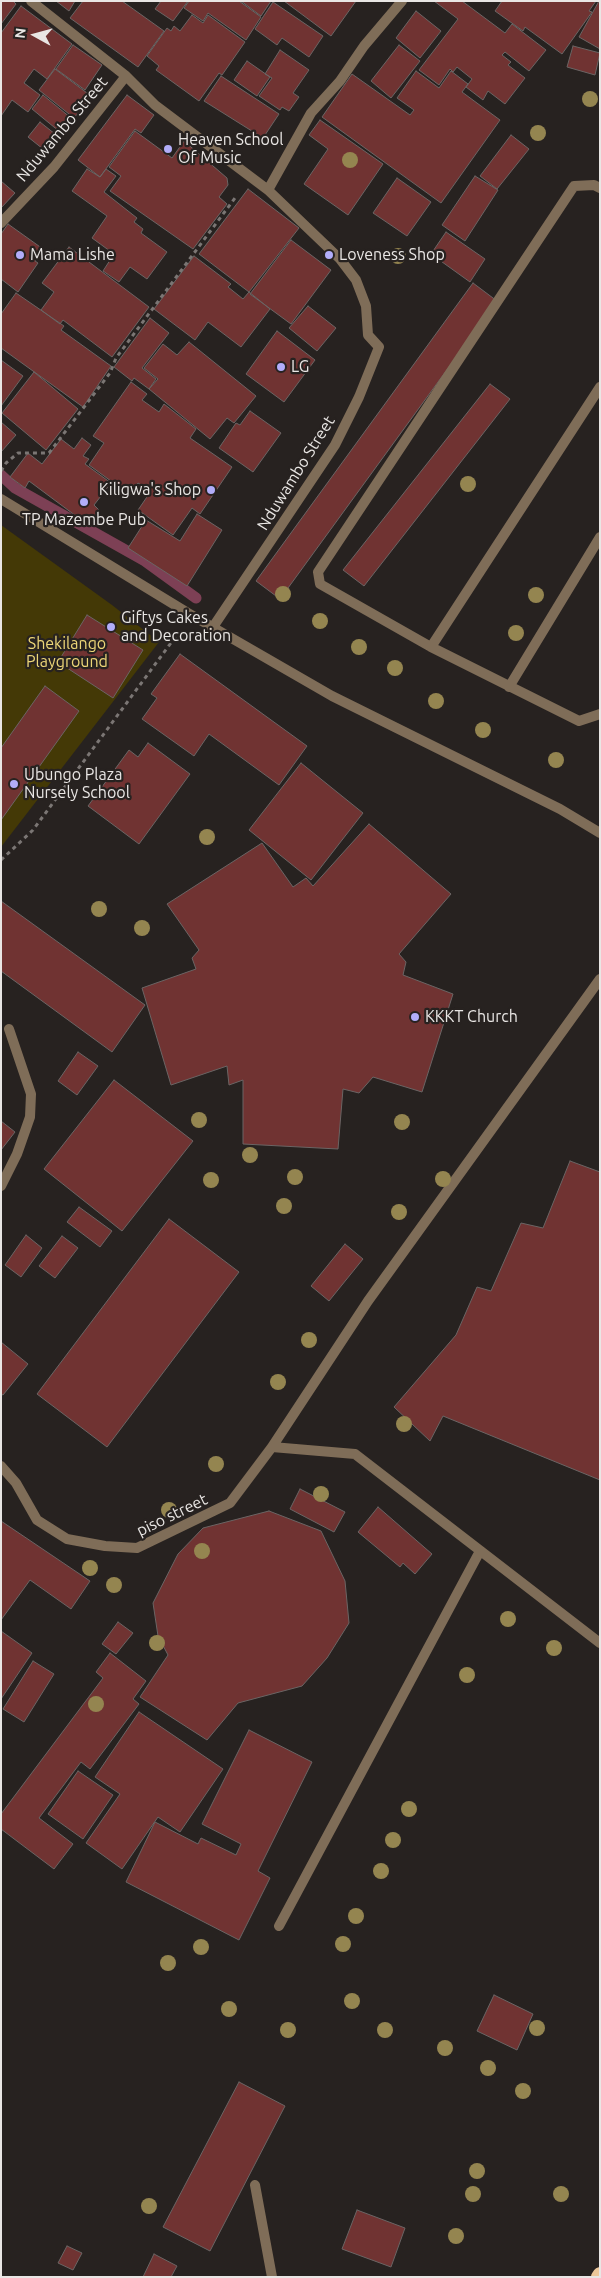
<!DOCTYPE html>
<html>
<head>
<meta charset="utf-8">
<style>
  body { margin:0 }
  #map { position:relative; width:601px; height:2278px; overflow:hidden; background:#272220; font-family:Ubuntu,sans-serif }
  canvas { display:block }
  .frame { position:absolute; inset:0; border:2px solid #e9e6e4; pointer-events:none }
  .north { position:absolute; left:10px; top:10px; width:50px; height:50px; -webkit-text-stroke:4px #272220; paint-order:stroke; rotate:277deg; font-size:14px; font-weight:700; line-height:20px; text-align:center; color:#e9e6e4 }
  .north::after { content:''; display:block; margin:auto; width:18px; height:22px; background:#e9e6e4; clip-path:polygon(50% 0,100% 100%,50% 72%,0 100%) }
</style>
</head>
<body>
<div id="map">
<canvas width="601" height="2278"></canvas>
<div class="frame"></div>
<div class="north">N</div>
</div>
<script>
const g = document.querySelector('canvas').getContext('2d');
g.lineJoin = 'round';
function fillPath(path, color) {
  g.fillStyle = color;
  g.fill(path, 'evenodd');
}
function shape(rows) {
  const path = new Path2D();
  for (const r of rows) {
    path.moveTo(r[0], r[1]);
    for (let i = 2; i < r.length; i += 2) path.lineTo(r[i], r[i + 1]);
  }
  return path;
}
function stroke(path, color, width, dash) {
  g.strokeStyle = color;
  g.lineWidth = width;
  g.lineCap = dash ? 'butt' : 'round';
  g.setLineDash(dash || []);
  g.stroke(path);
}
function write(font, color, halo, rows, align = 'center') {
  g.font = font + ' Ubuntu,sans-serif';
  g.lineWidth = 4.5;
  g.setLineDash([]);
  g.textBaseline = 'middle';
  g.strokeStyle = halo;
  g.fillStyle = color;
  for (const [text, x, y, turn = 0] of rows) {
    g.save();
    g.translate(x, y);
    g.rotate((+turn || 0) * Math.PI / 180);
    g.textAlign = isNaN(turn) ? turn : align;
    if (halo) g.strokeText(text, 0, 0);
    g.fillText(text, 0, 0);
    g.restore();
  }
}
fillPath(shape([
  [1,525,112,605,159,642,1,847]
]), '#443906');
stroke(shape([
  [1,475,15,488,145,561,196,598]
]), '#7d4055', 11);
const building = shape([
  [1,1,13,1,16,4,1,24,1,1],
  [56,1,75,1,69,11,56,1],
  [83,1,122,1,164,31,138,67,70,18,83,1],
  [161,1,188,1,173,21,155,9,161,1],
  [189,1,239,1,261,17,246,40,208,13,203,21,184,8,189,1],
  [241,1,271,1,261,16,241,1],
  [284,1,356,1,331,36,284,1],
  [434,1,462,1,505,33,512,24,546,50,529,71,505,52,502,55,511,62,508,65,525,78,505,104,488,91,483,100,466,87,472,79,457,67,453,72,450,69,439,85,419,70,458,19,434,1],
  [502,1,596,1,589,11,592,12,562,54,525,27,523,31,495,11,502,1],
  [599,1,600,1,600,49,579,37,599,1],
  [273,2,323,36,309,57,282,38,277,45,255,29,273,2],
  [21,6,72,44,47,79,34,69,24,83,40,95,28,112,12,100,1,116,1,33,21,6],
  [416,11,441,31,420,58,396,38,416,11],
  [192,15,203,23,208,15,245,42,222,75,219,73,199,101,156,70,159,66,147,56,167,28,171,31,174,26,180,31,192,15],
  [73,45,102,65,85,90,56,69,73,45],
  [399,45,420,61,391,98,371,81,399,45],
  [573,46,600,53,595,75,567,67,573,46],
  [280,50,309,70,293,93,299,97,289,111,282,107,280,110,259,96,272,78,265,74,280,50],
  [247,61,270,77,257,96,234,80,247,61],
  [55,69,91,96,74,118,39,90,55,69],
  [416,71,439,88,451,71,468,84,462,92,500,120,441,203,322,117,352,74,410,115,414,110,397,98,416,71],
  [221,76,279,114,263,138,204,101,221,76],
  [43,95,71,118,60,132,32,109,43,95],
  [127,95,154,115,141,133,135,129,100,177,78,160,127,95],
  [320,120,383,164,348,215,304,184,328,149,309,135,320,120],
  [40,122,55,134,43,149,28,137,40,122],
  [135,131,172,158,184,141,227,178,228,185,219,197,227,204,193,249,110,191,121,176,109,167,135,131],
  [511,135,529,149,497,189,480,176,511,135],
  [87,169,100,177,106,169,116,176,104,192,137,218,134,222,143,229,141,233,167,252,147,279,130,267,119,282,103,271,114,254,92,238,107,216,72,191,87,169],
  [475,176,498,190,465,241,442,225,475,176],
  [397,178,431,202,407,236,373,213,397,178],
  [1,181,15,193,1,208,1,181],
  [248,189,299,228,249,292,199,254,248,189],
  [8,224,43,249,35,261,38,263,18,292,1,279,1,234,8,224],
  [446,232,485,259,470,282,431,254,446,232],
  [291,240,331,270,291,324,250,294,291,240],
  [69,247,149,307,112,357,63,320,60,324,41,310,54,292,42,283,69,247],
  [194,256,231,284,228,287,243,299,249,292,270,309,241,347,208,322,195,340,154,309,194,256],
  [473,283,497,301,280,599,256,581,473,283],
  [16,293,64,326,61,330,111,366,83,407,1,348,1,314,16,293],
  [308,306,336,328,317,351,289,328,308,306],
  [150,318,169,333,142,368,156,379,149,389,134,378,132,381,114,367,150,318],
  [277,331,315,360,284,402,246,374,277,331],
  [189,342,256,396,234,423,227,418,210,439,149,389,158,379,144,368,163,344,177,355,189,342],
  [1,360,23,376,1,406,1,360],
  [34,372,78,409,46,450,2,413,34,372],
  [131,382,147,394,142,400,159,412,164,404,196,429,190,438,232,467,200,514,192,508,173,535,138,510,151,491,138,483,130,495,89,465,104,443,93,436,131,382],
  [490,384,510,399,364,586,343,570,490,384],
  [250,411,281,433,253,472,219,448,236,423,240,425,250,411],
  [1,422,16,435,1,452,1,422],
  [82,438,91,445,83,456,89,459,85,464,111,483,94,505,99,510,88,525,29,481,25,488,10,477,28,453,42,464,61,439,74,449,82,438],
  [197,514,222,530,187,586,128,548,146,520,180,541,197,514],
  [87,615,143,650,113,698,58,662,87,615],
  [180,654,307,746,279,785,209,734,194,756,142,719,157,698,151,694,180,654],
  [45,686,79,711,1,820,1,748,45,686],
  [148,743,190,774,139,844,88,806,129,750,138,757,148,743],
  [301,763,363,813,311,880,249,830,301,763],
  [369,824,451,894,399,954,406,962,403,975,453,994,422,1092,373,1077,359,1093,343,1089,338,1149,243,1144,243,1080,229,1085,227,1066,171,1085,142,988,196,969,192,958,199,950,167,904,262,843,293,887,306,878,313,886,369,824],
  [1,901,145,1005,112,1052,1,971,1,901],
  [78,1052,98,1066,77,1095,58,1081,78,1052],
  [114,1080,193,1141,122,1231,44,1169,114,1080],
  [1,1121,15,1132,1,1150,1,1121],
  [570,1161,600,1172,600,1480,443,1416,430,1441,394,1407,456,1335,477,1287,491,1291,521,1223,543,1228,570,1161],
  [79,1207,112,1231,100,1247,67,1222,79,1207],
  [169,1219,239,1272,107,1447,37,1394,169,1219],
  [26,1235,42,1248,21,1277,5,1265,26,1235],
  [62,1236,78,1248,55,1278,39,1266,62,1236],
  [345,1244,363,1259,329,1301,311,1286,345,1244],
  [1,1342,28,1364,3,1395,1,1394,1,1342],
  [300,1489,345,1512,334,1532,290,1509,300,1489],
  [378,1507,432,1554,415,1574,403,1563,400,1567,358,1532,378,1507],
  [269,1511,321,1531,345,1581,349,1623,327,1658,302,1686,238,1703,207,1740,140,1697,168,1655,158,1636,153,1603,178,1554,203,1528,269,1511],
  [1,1521,90,1581,71,1609,30,1580,1,1620,1,1521],
  [118,1622,133,1633,116,1654,102,1644,118,1622],
  [1,1631,32,1653,1,1699,1,1631],
  [110,1653,146,1681,133,1699,139,1704,90,1769,81,1762,39,1818,73,1844,54,1869,1,1829,1,1814,103,1678,96,1672,110,1653],
  [33,1661,54,1674,24,1722,3,1709,33,1661],
  [139,1712,223,1769,180,1832,158,1817,122,1869,86,1843,120,1794,95,1777,139,1712],
  [249,1730,312,1762,258,1871,270,1878,239,1940,126,1882,155,1822,198,1844,201,1838,236,1855,241,1844,202,1824,249,1730],
  [78,1771,113,1795,83,1839,48,1814,78,1771],
  [494,1995,533,2014,517,2050,477,2031,494,1995],
  [239,2082,285,2106,210,2251,163,2227,239,2082],
  [357,2210,405,2228,391,2267,342,2249,357,2210],
  [67,2246,82,2253,73,2270,58,2263,67,2246],
  [154,2254,177,2266,171,2277,143,2277,154,2254]
]);
fillPath(building, '#703332');
stroke(building, '#6b6564', 1);
stroke(shape([
  [1,471,6,463,18,453,49,453,110,373,116,358,235,198],
  [1,860,33,830,176,636]
]), '#7b7674', 3, [4, 4]);
stroke(shape([
  [600,188,594,185,574,186,318,572,320,584,431,647,579,721,600,714],
  [431,647,600,387],
  [509,687,600,537],
  [1,1186,17,1154,30,1117,31,1094,9,1029],
  [255,2185,272,2277]
]), '#7f6d58', 10);
stroke(shape([
  [31,1,126,76,155,105,268,190,340,259,356,280,366,306,368,335,379,347,359,397,335,445,213,627],
  [268,190,311,113,340,81,364,46,402,1],
  [1,223,54,167,126,76],
  [1,499,188,613,332,696,560,809,600,833],
  [272,1447,355,1454,600,1643],
  [1,1466,16,1483,37,1520,67,1539,105,1546,137,1548,230,1503,272,1447,368,1301,600,979],
  [279,1926,480,1551]
]), '#7f6d58', 10);
stroke(shape([
  [598,2277,600,2274]
]), '#ecc79a', 14);
g.fillStyle = '#948550';
for (const [x, y] of [
  [590,99],
  [538,133],
  [350,160],
  [398,256],
  [468,484],
  [283,594],
  [536,595],
  [320,621],
  [516,633],
  [359,647],
  [395,668],
  [436,701],
  [483,730],
  [556,760],
  [207,837],
  [99,909],
  [142,928],
  [199,1120],
  [402,1122],
  [250,1155],
  [295,1177],
  [443,1179],
  [211,1180],
  [284,1206],
  [399,1212],
  [309,1340],
  [278,1382],
  [404,1424],
  [216,1464],
  [321,1494],
  [169,1510],
  [202,1551],
  [90,1568],
  [114,1585],
  [508,1619],
  [157,1643],
  [554,1648],
  [467,1675],
  [96,1704],
  [409,1809],
  [393,1840],
  [381,1871],
  [356,1916],
  [343,1944],
  [201,1947],
  [168,1963],
  [352,2001],
  [229,2009],
  [537,2028],
  [288,2030],
  [385,2030],
  [445,2048],
  [488,2068],
  [523,2091],
  [477,2171],
  [473,2194],
  [561,2194],
  [149,2206],
  [456,2236]
]) {
  g.beginPath();
  g.arc(x, y, 8, 0, 2 * Math.PI);
  g.fill();
}
for (const [x, y, r, color] of [
  [168,149,5,"#b2adf9"],
  [20,255,5,"#b2adf9"],
  [329,255,5,"#b2adf9"],
  [281,367,5,"#b2adf9"],
  [211,490,5,"#b2adf9"],
  [84,502,5,"#b2adf9"],
  [111,627,5,"#b2adf9"],
  [14,784,5,"#b2adf9"],
  [415,1017,5,"#b2adf9"]
]) {
  const dot = new Path2D();
  dot.arc(x, y, r, 0, 2 * Math.PI);
  g.fillStyle = color;
  g.fill(dot);
  stroke(dot, '#272220', 2);
}
write('16px', '#e9e6e4', '#272220', [
  ["Nduwambo Street",62,129,-50],
  ["Nduwambo Street",296,473,-58],
  ["piso street",172,1515,-26]
]);
write('16px', '#e9e6e4', '#272220', [
  ["Heaven School",178,140],
  ["Of Music",178,158],
  ["Mama Lishe",30,255],
  ["Loveness Shop",339,255],
  ["LG",291,367],
  ["Kiligwa's Shop",201,490,"right"],
  ["TP Mazembe Pub",84,520,"center"],
  ["Giftys Cakes",121,618],
  ["and Decoration",121,636],
  ["Ubungo Plaza",24,775],
  ["Nursely School",24,793],
  ["KKKT Church",425,1017]
], 'left');
write('16px', '#edd678', '#272220', [
  ["Shekilango",67,644],
  ["Playground",67,662]
]);
</script>
</body>
</html>
